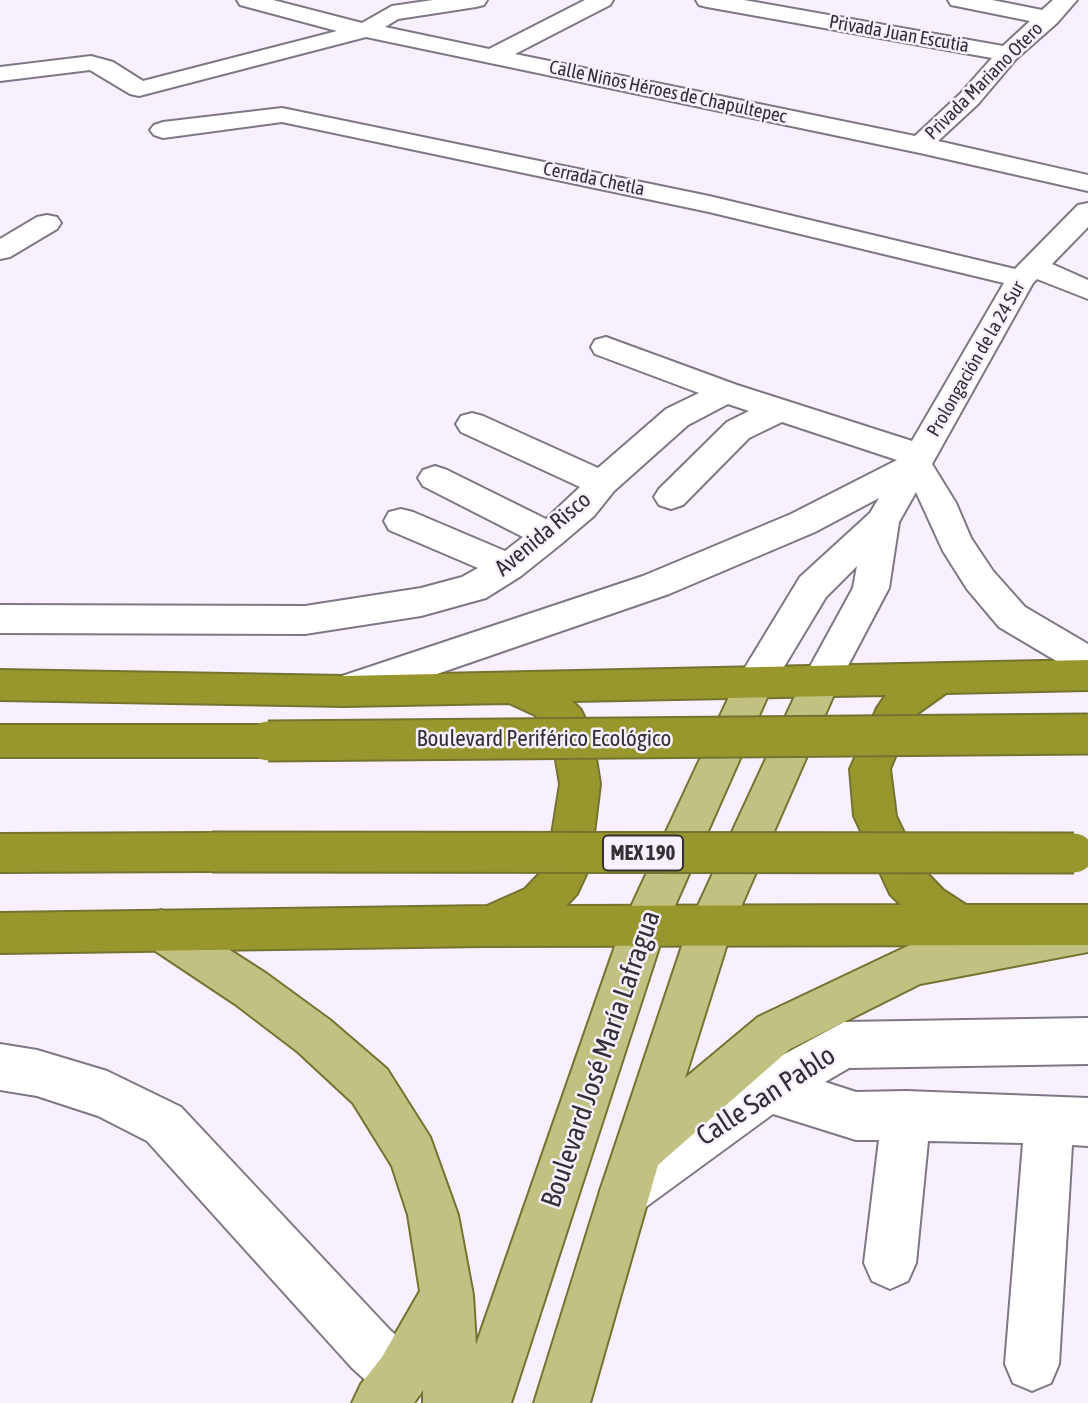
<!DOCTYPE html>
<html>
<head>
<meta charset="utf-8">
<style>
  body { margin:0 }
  canvas { display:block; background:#f8f0fe }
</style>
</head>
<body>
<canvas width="1088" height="1403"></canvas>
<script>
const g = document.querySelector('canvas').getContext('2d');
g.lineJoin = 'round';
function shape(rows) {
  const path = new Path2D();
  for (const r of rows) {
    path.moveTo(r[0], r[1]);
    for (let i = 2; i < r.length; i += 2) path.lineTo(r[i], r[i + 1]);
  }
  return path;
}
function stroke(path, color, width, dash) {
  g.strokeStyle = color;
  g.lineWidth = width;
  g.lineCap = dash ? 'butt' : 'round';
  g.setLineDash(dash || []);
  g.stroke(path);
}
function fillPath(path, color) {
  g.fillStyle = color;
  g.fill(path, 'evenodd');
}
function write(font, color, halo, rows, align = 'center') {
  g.font = font + ' "Asap Condensed",sans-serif';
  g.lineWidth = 5;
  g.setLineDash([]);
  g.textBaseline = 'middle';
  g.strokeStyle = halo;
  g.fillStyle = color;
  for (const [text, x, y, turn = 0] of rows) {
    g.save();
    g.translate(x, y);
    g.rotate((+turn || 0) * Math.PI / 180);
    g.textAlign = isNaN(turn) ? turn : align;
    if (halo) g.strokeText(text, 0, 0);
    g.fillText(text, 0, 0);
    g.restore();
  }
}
const minor = shape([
  [237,0,273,0,362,23,392,6,433,0,487,0,484,5,476,7,398,19,385,27,489,49,585,0,613,0,610,5,515,54,915,136,960,94,992,58,707,7,699,5,696,0,744,0,1003,46,1030,21,951,5,948,0,992,0,1042,10,1053,0,1077,0,1057,23,1016,59,978,104,938,141,1088,175,1088,191,920,153,366,37,139,96,130,94,90,70,0,81,0,67,91,56,113,62,143,81,337,31,240,5,237,0],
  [282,108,709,196,1015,269,1078,205,1088,203,1088,227,1052,264,1088,280,1088,299,1037,279,1033,283,932,464,956,503,971,538,993,571,1025,607,1088,644,1088,677,1075,672,999,627,967,589,943,551,916,492,899,522,889,588,833,694,820,698,807,694,801,683,853,588,857,566,826,597,767,695,754,699,741,695,735,684,800,577,870,513,879,498,815,532,669,594,344,706,330,702,325,691,330,680,643,576,791,514,897,460,782,422,749,438,683,505,671,509,659,505,654,497,659,489,727,422,749,411,728,404,688,425,614,491,594,516,561,544,521,576,486,598,421,616,305,634,0,633,0,605,305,606,421,588,462,577,478,568,389,530,384,521,389,512,401,509,413,512,505,551,523,537,423,486,418,478,423,470,435,466,447,470,546,519,580,487,461,432,456,424,461,416,472,413,483,416,598,468,666,409,699,393,595,354,591,347,595,340,606,337,737,385,912,441,1004,283,709,212,282,122,163,138,154,135,150,130,154,125,163,122,282,108],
  [47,215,57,217,61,223,57,229,10,257,0,259,0,239,37,217,47,215],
  [1088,1018,1088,1064,849,1068,825,1082,856,1092,906,1091,1088,1098,1088,1146,1072,1145,1059,1364,1051,1383,1032,1391,1013,1383,1005,1364,1023,1143,928,1141,916,1263,908,1281,890,1289,872,1281,864,1263,879,1140,856,1140,773,1114,643,1209,625,1216,607,1209,600,1191,607,1173,751,1072,844,1022,1088,1018],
  [0,1044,37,1050,107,1071,181,1107,390,1330,420,1357,428,1376,420,1395,401,1403,382,1395,352,1368,147,1141,98,1116,37,1096,0,1090,0,1044]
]);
const major = shape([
  [820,668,833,672,839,683,733,925,685,1078,758,1017,914,943,1088,912,1088,952,920,984,790,1049,658,1165,590,1403,534,1403,600,1191,689,925,801,683,807,672,820,668],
  [754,669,767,673,773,684,666,926,511,1403,423,1403,423,1390,414,1403,352,1403,361,1384,382,1357,420,1291,408,1215,392,1166,353,1103,298,1052,235,1004,145,944,139,930,145,916,161,910,177,916,267,974,330,1020,387,1069,430,1137,458,1215,473,1295,476,1345,622,926,735,684,741,673,754,669]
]);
const highway = shape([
  [1088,660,1088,690,946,693,911,718,890,769,896,816,920,866,943,890,966,905,1088,905,1088,945,485,946,0,953,0,913,487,906,525,889,547,866,560,784,551,730,535,715,509,703,344,706,0,700,0,670,344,676,1088,660],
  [886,695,877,708,850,769,854,816,890,894,901,905,566,906,577,894,590,866,600,784,592,733,581,710,572,701,886,695],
  [0,725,268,725,282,729,288,741,282,753,268,757,0,757,0,725],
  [212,833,227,839,233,852,227,865,212,871,0,872,0,834,212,833]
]);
stroke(minor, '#7f7784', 4);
stroke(major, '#757330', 4);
stroke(highway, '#757330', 4);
fillPath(minor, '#fff');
fillPath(major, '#c1c182');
fillPath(highway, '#98972e');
const highwayBridge = shape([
  [268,741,1088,734],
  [212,852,1074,853]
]);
stroke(highwayBridge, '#757330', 43, []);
stroke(highwayBridge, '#98972e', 39);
write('19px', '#333035', '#f8f0fe', [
  ["Privada Juan Escutia",899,34,10],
  ["Privada Mariano Otero",984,81,-45],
  ["Calle Niños Héroes de Chapultepec",668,92,12],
  ["Cerrada Chetla",594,179,12],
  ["Prolongación de la 24 Sur",976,359,-60]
]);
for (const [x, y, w] of [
  [643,853,80]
]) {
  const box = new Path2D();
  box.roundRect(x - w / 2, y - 17.5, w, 35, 5);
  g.fillStyle = '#f8f0fe';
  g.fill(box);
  stroke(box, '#333035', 2);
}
write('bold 21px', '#333035', null, [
  ["MEX 190",643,853]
]);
write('23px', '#333035', '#f8f0fe', [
  ["Avenida Risco",543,534,-40],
  ["Boulevard Periférico Ecológico",544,739]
]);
write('28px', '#333035', '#f8f0fe', [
  ["Boulevard José María Lafragua",601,1059,-71],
  ["Calle San Pablo",766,1096,-33]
]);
</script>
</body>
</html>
